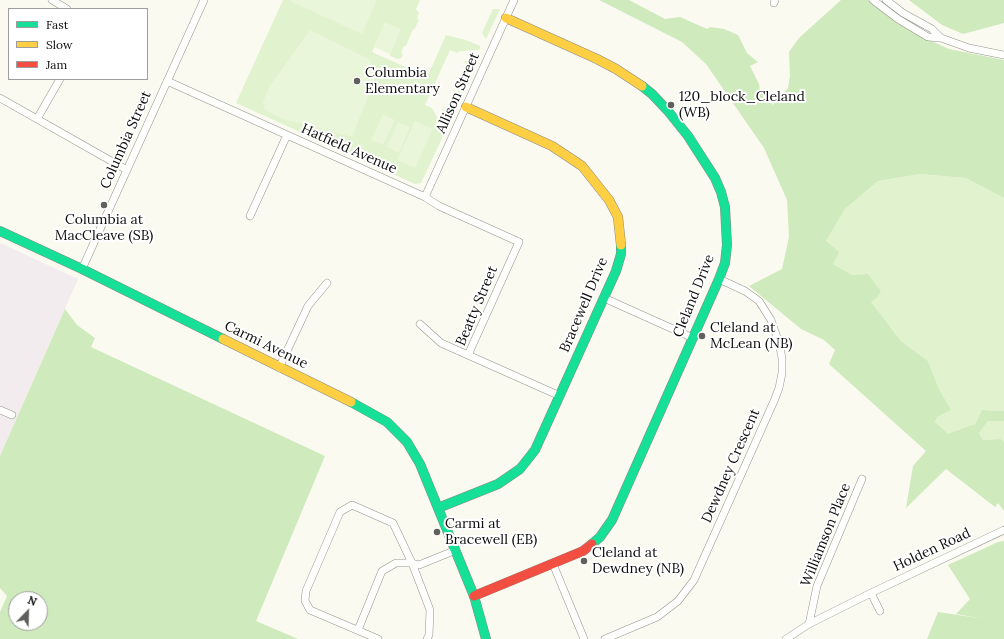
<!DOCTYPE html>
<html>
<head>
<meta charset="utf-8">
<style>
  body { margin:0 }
  #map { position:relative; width:1004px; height:639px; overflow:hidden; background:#fafaf0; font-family:Lora,serif }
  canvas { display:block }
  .legend { position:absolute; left:8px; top:8px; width:140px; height:72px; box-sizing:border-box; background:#fff; border:1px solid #9e9e9e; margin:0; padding:5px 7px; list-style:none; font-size:12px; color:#0c0c0c }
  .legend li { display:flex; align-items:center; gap:8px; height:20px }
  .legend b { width:20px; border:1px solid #9e9e9e }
  .north { position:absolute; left:8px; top:591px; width:40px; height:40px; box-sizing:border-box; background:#fff; border:1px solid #9e9e9e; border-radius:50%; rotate:23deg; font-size:11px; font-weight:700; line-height:16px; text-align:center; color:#0c0c0c }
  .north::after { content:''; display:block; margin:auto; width:14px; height:18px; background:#5f5f5c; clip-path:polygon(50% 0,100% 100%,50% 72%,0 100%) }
</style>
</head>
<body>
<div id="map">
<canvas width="1004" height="639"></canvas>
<ul class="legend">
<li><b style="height:5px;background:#16e098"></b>Fast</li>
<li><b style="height:5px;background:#ffcf43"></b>Slow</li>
<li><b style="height:5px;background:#f24e42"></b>Jam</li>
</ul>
<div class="north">N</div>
</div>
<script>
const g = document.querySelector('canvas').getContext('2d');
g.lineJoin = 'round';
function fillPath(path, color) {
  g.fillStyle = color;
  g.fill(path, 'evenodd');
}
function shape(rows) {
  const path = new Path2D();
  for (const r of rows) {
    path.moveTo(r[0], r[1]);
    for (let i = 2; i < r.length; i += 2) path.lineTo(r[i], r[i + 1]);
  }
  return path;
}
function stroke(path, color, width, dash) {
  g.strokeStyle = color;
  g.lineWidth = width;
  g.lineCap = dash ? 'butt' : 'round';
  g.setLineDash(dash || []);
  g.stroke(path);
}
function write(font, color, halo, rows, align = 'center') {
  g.font = font + ' Lora,serif';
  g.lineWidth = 4;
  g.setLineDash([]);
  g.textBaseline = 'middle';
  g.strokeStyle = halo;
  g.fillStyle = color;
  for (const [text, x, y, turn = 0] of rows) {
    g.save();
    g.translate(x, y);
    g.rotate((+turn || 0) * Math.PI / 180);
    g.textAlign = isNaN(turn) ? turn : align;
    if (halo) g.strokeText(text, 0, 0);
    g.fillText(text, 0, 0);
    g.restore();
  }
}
fillPath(shape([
  [0,243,78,279,0,456]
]), '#f2ecee');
fillPath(shape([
  [283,0,420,0,416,9,419,13,417,18,419,20,414,30,413,29,406,46,404,46,401,53,403,54,401,58,398,59,390,56,390,54,400,29,385,23,372,52,423,75,425,72,429,73,446,35,466,40,480,46,480,49,478,50,461,51,457,53,450,50,425,105,432,108,445,132,421,183,415,184,236,103],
  [493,9,500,9,486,39,482,33],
  [477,60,449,123,442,109,449,110,469,66,465,63,464,61],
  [920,174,966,178,1004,198,1004,411,982,410,975,424,948,435,935,422,937,417,951,410,939,389,928,361,901,341,871,302,877,298,881,291,868,274,852,275,833,264,826,241,845,209,878,181],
  [988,421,1004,421,1004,442,1001,439,983,440,979,433]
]), '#e0f2ce');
fillPath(shape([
  [599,0,629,0,665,19,680,17,707,29,710,27,724,29,738,35,747,53,758,62,750,66,759,84,760,91,764,97,773,105,788,88,790,76,789,52,799,38,841,0,870,0,927,39,949,49,1004,60,1004,198,966,178,920,174,878,181,845,209,826,241,839,252,833,264,852,275,868,274,881,291,877,298,871,302,901,341,928,361,939,389,951,410,937,417,935,422,948,434,975,424,982,410,1004,411,1004,421,988,421,979,433,983,440,1001,439,1004,442,1004,511,998,503,995,507,946,469,906,508,913,466,926,451,829,364,835,350,824,340,801,329,749,286,782,269,789,237,787,200,764,148,706,64,682,42],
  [909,0,1004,0,1004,23,963,34,942,25],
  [65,309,77,325,95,338,91,347,325,456,256,621,298,639,0,639,0,612,7,596,0,588,0,456],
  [16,599,40,599,40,623,16,623],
  [1004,541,1004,639,927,639,938,612,985,619,956,614,970,599,948,565,998,542]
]), '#cfeabc');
fillPath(shape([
  [291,0,377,0,362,34,290,1],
  [385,23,401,29,390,54,374,47],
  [310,30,369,59,377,74,352,137,283,119,265,110,263,102,269,87],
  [383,114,395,120,383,145,371,140],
  [415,121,433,129,415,168,397,160],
  [398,122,410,127,399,153,387,147]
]), '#eaf6d9');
const street = shape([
  [52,0,67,9],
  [873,0,898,19,928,37,941,38,969,48,1004,55],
  [886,0,903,13,932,29,941,38],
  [774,3,775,0],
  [167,81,425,197,439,206,519,242,468,355],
  [0,98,127,170],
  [37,119,60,79],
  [425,197,514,0],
  [250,216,287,135],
  [82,269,204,0],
  [604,298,693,338],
  [420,324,441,343,560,396],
  [279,368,308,306,327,283],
  [0,410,12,415],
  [553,564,584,639],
  [871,593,880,611],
  [809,624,817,586,862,479],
  [358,630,382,571,396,563,412,563,419,565,456,550],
  [378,639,310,610,305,601,306,591,340,512,352,505,393,523,412,563,430,610,429,635,427,639],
  [605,639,657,617,678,601,694,580,774,401,779,388,782,373,782,358,779,343,771,320,759,301,745,291,719,279],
  [786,639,809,624,871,593,1004,530]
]);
const fast = shape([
  [0,231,82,269,223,339],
  [351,402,387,422,407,442,420,464,474,596,486,639],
  [438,508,498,484,520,469,535,450,616,271,621,254,621,245],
  [592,544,600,537,612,520,719,279,725,263,727,245,725,207,721,192,715,178,688,136,668,111,652,94,642,86]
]);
const slow = shape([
  [506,18,597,59,616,69,642,86],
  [466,107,552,146,582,166,609,200,618,217,621,245],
  [223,339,351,402]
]);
const jam = shape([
  [474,596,583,551,592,544]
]);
stroke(street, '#93938f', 8);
stroke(fast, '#8a8a85', 10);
stroke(slow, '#8a8a85', 10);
stroke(jam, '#8a8a85', 10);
stroke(street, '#fefefd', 7);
stroke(fast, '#16e098', 9);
stroke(slow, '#ffcf43', 9);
stroke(jam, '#f24e42', 9);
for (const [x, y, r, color] of [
  [357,81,4,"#5f5f5c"],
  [671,105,4,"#5f5f5c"],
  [104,205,4,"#5f5f5c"],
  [702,336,4,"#5f5f5c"],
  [437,532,4,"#5f5f5c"],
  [584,561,4,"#5f5f5c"]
]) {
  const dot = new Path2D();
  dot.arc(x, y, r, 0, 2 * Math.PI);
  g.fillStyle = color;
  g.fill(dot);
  stroke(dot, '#fff', 1.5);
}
write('14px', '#0c0c0c', '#fff', [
  ["Columbia",365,73],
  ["Elementary",365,89],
  ["120_block_Cleland",679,97],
  ["(WB)",679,113],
  ["Columbia at",104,220,"center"],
  ["MacCleave (SB)",104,236,"center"],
  ["Cleland at",710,328],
  ["McLean (NB)",710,344],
  ["Carmi at",445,524],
  ["Bracewell (EB)",445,540],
  ["Cleland at",592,553],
  ["Dewdney (NB)",592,569]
], 'left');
write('14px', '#0c0c0c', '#fff', [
  ["Allison Street",458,93,-66],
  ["Columbia Street",126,140,-66],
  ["Hatfield Avenue",349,149,24],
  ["Cleland Drive",694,296,-68],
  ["Bracewell Drive",584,305,-67],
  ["Beatty Street",477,306,-67],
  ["Carmi Avenue",266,345,26],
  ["Dewdney Crescent",731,466,-66],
  ["Williamson Place",826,535,-68],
  ["Holden Road",932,550,-25]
]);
</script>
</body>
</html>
